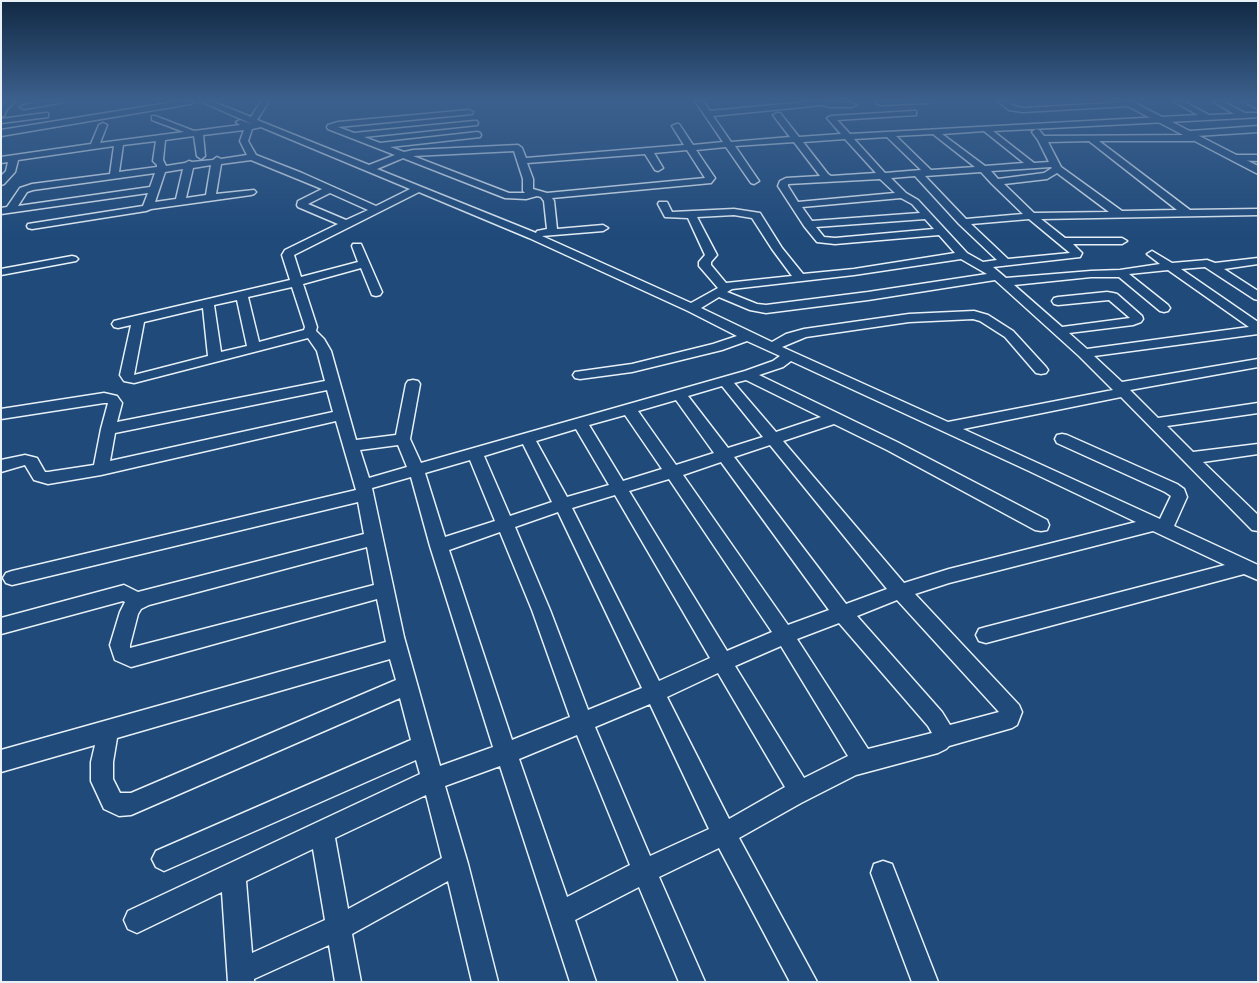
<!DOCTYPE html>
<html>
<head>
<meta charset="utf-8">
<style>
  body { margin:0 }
  #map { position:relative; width:1259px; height:983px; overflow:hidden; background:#1f4a7a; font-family:Pangolin,sans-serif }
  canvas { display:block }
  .frame { position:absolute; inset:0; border:2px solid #e8f1f8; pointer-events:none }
</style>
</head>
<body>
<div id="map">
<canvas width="1259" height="983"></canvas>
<div class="frame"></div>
</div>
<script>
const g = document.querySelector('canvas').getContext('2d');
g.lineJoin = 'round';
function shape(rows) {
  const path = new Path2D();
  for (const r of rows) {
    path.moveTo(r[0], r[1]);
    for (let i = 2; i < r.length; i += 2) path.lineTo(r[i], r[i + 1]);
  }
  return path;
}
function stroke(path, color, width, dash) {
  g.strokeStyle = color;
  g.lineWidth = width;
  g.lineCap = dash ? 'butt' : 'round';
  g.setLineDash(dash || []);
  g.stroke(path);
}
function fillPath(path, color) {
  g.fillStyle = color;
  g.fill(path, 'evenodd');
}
const minor = shape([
  [7,101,16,101,7,109,4,116,1,116,1,106,7,101],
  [44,101,63,101,59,103,24,109,20,107,24,105,44,101],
  [180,101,194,102,190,104,1,136,1,130,180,101],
  [200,101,211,101,251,117,261,101,269,101,257,120,369,165,395,155,328,129,327,127,328,125,338,122,469,110,473,112,472,114,338,127,354,133,474,121,477,121,478,123,477,125,364,137,380,143,477,132,480,133,481,135,480,137,390,147,404,152,413,150,518,145,522,148,526,158,684,145,672,126,676,124,679,124,693,145,723,142,695,101,703,101,710,111,816,101,852,103,856,105,852,107,831,107,822,105,713,116,731,142,790,137,773,115,777,113,780,113,799,137,841,134,827,118,831,116,913,111,916,111,916,115,837,120,850,134,1198,115,1173,101,1183,101,1209,115,1234,114,1212,101,1222,101,1245,113,1258,113,1258,117,1244,118,993,131,1034,163,1049,162,1038,140,1032,132,1036,129,1039,130,1044,136,1188,135,1188,132,1191,131,1258,126,1258,132,1196,136,1197,138,1193,141,1099,141,1190,210,1258,209,1258,215,1041,219,1065,238,1122,238,1127,241,1122,244,1073,244,1082,253,1080,257,993,267,1006,278,1091,271,1120,270,1160,264,1147,254,1152,251,1172,263,1207,260,1215,263,1258,258,1258,264,1224,269,1258,291,1258,300,1254,299,1205,267,1181,269,1258,322,1258,334,1094,356,1122,382,1258,359,1258,367,1130,390,1158,418,1258,403,1258,413,1167,426,1193,452,1258,444,1258,454,1203,462,1258,515,1258,531,1252,530,1121,397,963,429,1160,519,1171,496,1165,492,1057,443,1055,439,1057,435,1062,434,1067,435,1177,484,1184,489,1187,497,1174,526,1258,565,1258,580,1244,574,986,643,979,641,976,635,979,629,986,627,1225,565,1153,531,949,583,915,594,1019,705,1022,712,1017,725,1012,728,949,746,946,749,938,753,856,775,801,803,739,838,817,982,790,982,719,848,659,877,705,982,679,982,639,887,575,920,596,982,570,982,500,766,445,786,468,864,498,982,472,982,448,881,352,934,361,982,335,982,329,945,254,979,254,982,228,982,222,892,137,933,128,929,124,920,128,911,420,774,416,760,164,871,156,867,152,859,156,851,411,740,400,698,131,815,119,816,104,809,91,781,91,762,95,745,1,772,1,750,386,642,377,599,131,667,115,660,110,645,120,612,125,602,123,601,1,634,1,618,124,585,138,592,364,534,358,502,12,585,6,583,3,578,6,573,12,571,356,490,336,421,101,475,48,484,34,480,25,465,1,472,1,460,25,455,37,458,45,472,48,472,94,465,101,429,108,403,104,403,1,419,1,409,104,393,117,396,122,403,117,422,325,381,317,351,308,338,134,383,124,381,120,375,131,325,118,328,114,327,112,324,114,321,118,320,290,280,282,255,285,250,338,224,298,207,297,205,298,201,322,189,251,160,221,164,216,194,254,190,256,192,254,194,251,195,151,209,146,211,32,229,28,228,27,226,28,224,143,206,148,193,1,214,1,208,7,207,20,188,32,184,110,174,114,146,18,160,15,172,4,184,1,185,1,176,6,171,8,162,1,163,1,157,91,144,99,125,103,123,107,125,100,143,184,132,152,120,152,116,155,116,194,131,240,125,236,122,240,120,252,124,200,101],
  [261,127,410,189,376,206,302,173,256,155,248,141,252,129,261,127],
  [244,130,240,141,247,155,221,159,217,157,213,160,192,162,189,161,185,163,166,166,163,160,165,140,194,136,197,156,201,159,205,156,203,135,244,130],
  [984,131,1024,163,985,166,942,134,984,131],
  [933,134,975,167,931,170,896,136,933,134],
  [887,137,921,170,885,173,854,139,887,137],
  [845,139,876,173,831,176,828,174,803,142,845,139],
  [156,141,153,161,157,165,157,167,119,172,123,145,156,141],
  [1089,141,1177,210,1122,211,1061,167,1048,142,1089,141],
  [794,142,820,176,786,178,780,181,778,186,804,226,817,242,835,244,939,235,955,253,854,269,803,274,782,248,760,213,734,209,672,212,667,202,659,202,658,204,665,217,688,218,705,255,699,262,699,266,718,288,691,303,542,236,603,231,608,228,603,225,557,229,554,201,552,198,711,183,715,178,696,150,726,147,751,183,754,184,759,181,735,146,794,142],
  [687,150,705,178,547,193,533,189,533,179,527,163,645,154,655,170,658,171,663,168,654,153,687,150],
  [514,151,523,179,523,191,525,193,509,193,413,156,514,151],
  [403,158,505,198,526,199,537,196,541,197,544,201,547,229,537,231,536,233,377,169,403,158],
  [211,165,206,195,186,198,193,168,211,165],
  [1051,167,1052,168,1044,173,998,179,991,171,1051,167],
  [183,169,176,199,155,202,165,172,183,169],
  [981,172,992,184,1023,214,966,219,925,176,981,172],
  [155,173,150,187,18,206,27,192,33,190,155,173],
  [1057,173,1109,212,1034,213,1004,184,1047,179,1057,173],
  [915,176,959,224,997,260,983,262,967,253,918,200,906,193,891,178,915,176],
  [880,179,895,193,798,202,788,186,788,184,880,179],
  [419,192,529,238,688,311,737,336,713,344,632,364,575,372,573,375,575,378,580,379,632,372,722,350,747,341,780,356,773,361,745,371,421,463,410,439,420,384,418,381,413,380,408,381,406,384,396,435,356,440,331,351,324,339,316,331,317,327,303,284,361,268,372,295,376,296,380,295,382,292,361,244,353,244,352,246,358,262,301,277,294,255,419,192],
  [330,193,368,210,346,220,308,204,330,193],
  [901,198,912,204,920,213,812,221,802,207,901,198],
  [734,215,752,218,772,249,792,276,726,283,711,265,711,262,717,255,697,217,734,215],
  [925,219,934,229,835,238,824,237,816,227,925,219],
  [1029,219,1070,253,1008,259,971,224,1029,219],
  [961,259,987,274,868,292,766,305,757,304,727,292,732,289,854,275,961,259],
  [1168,270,1249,327,1087,349,1069,333,1133,325,1141,322,1143,319,1142,316,1117,294,1113,293,1107,292,1058,297,1054,298,1052,301,1054,304,1058,305,1109,300,1130,318,1062,327,1014,285,1091,277,1119,277,1160,311,1164,312,1168,311,1170,308,1168,305,1129,274,1168,270],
  [995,280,1079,356,1113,390,948,422,782,347,806,337,909,322,973,319,980,321,1005,337,1036,373,1041,374,1046,373,1048,370,1046,367,1013,331,988,315,974,311,909,314,804,329,786,334,772,342,701,308,719,297,750,310,766,313,868,300,995,280],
  [292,287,305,327,304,330,259,342,248,297,292,287],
  [237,300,247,346,221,352,214,305,237,300],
  [203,308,208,356,134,375,144,322,203,308],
  [791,361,1029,471,1136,522,949,569,904,583,783,441,834,424,887,450,1035,530,1041,531,1047,530,1049,525,1047,520,897,442,759,375,783,367,791,361],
  [746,380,821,417,776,432,734,383,746,380],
  [722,386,763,437,728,448,688,396,722,386],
  [327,390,333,412,110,461,115,433,327,390],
  [676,400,714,453,676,465,638,411,676,400],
  [625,415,662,469,623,481,589,425,625,415],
  [576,429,609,485,567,497,536,441,576,429],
  [523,444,552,502,510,516,484,456,523,444],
  [398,445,407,467,369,478,360,450,398,445],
  [770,445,887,589,846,604,734,457,770,445],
  [470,460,495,521,445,537,425,473,470,460],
  [721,462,829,610,788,625,683,475,721,462],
  [411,477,430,546,493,747,440,766,404,637,372,488,411,477],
  [669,479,772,632,727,651,629,491,669,479],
  [615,495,710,658,659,681,572,508,615,495],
  [558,512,642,688,588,710,550,610,515,527,558,512],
  [500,532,532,610,570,717,512,740,449,550,500,532],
  [367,547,374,585,130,648,130,645,138,614,141,609,149,605,367,547],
  [897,600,999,712,950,725,942,712,857,616,897,600],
  [839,623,928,726,932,733,868,749,797,639,839,623],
  [781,646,848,756,804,778,735,666,781,646],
  [390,659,396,680,131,793,120,793,113,779,113,762,117,738,390,659],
  [718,673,785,787,729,819,667,697,718,673],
  [650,704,709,829,650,856,595,727,650,704],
  [577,735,630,865,567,897,519,759,577,735],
  [426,795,442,858,348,909,335,838,426,795],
  [313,849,325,920,252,953,246,881,313,849],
  [878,101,930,101,926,103,880,105,876,103,878,101],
  [998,101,1007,101,1014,106,1023,108,1129,102,1133,104,1129,106,1023,112,1009,110,998,101],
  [1243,101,1253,101,1258,104,1258,109,1243,101],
  [45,113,48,113,48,117,1,123,1,119,45,113],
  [1236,155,1258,155,1258,161,1233,160,1232,158,1233,156,1236,155],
  [72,256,76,257,78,259,76,261,1,275,1,269,72,256],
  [883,861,892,864,938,982,912,982,871,873,874,864,883,861]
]);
const major = shape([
  [1118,101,1131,101,1258,166,1258,174,1118,101]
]);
stroke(minor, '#e8f1f8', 3);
stroke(major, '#e8f1f8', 3);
fillPath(minor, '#1f4a7a');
fillPath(major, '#1f4a7a');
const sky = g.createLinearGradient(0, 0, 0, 239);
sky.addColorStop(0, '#112943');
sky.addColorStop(0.42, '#3c608d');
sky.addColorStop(1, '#3c608d00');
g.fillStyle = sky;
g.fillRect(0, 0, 1259, 239);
</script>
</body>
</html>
